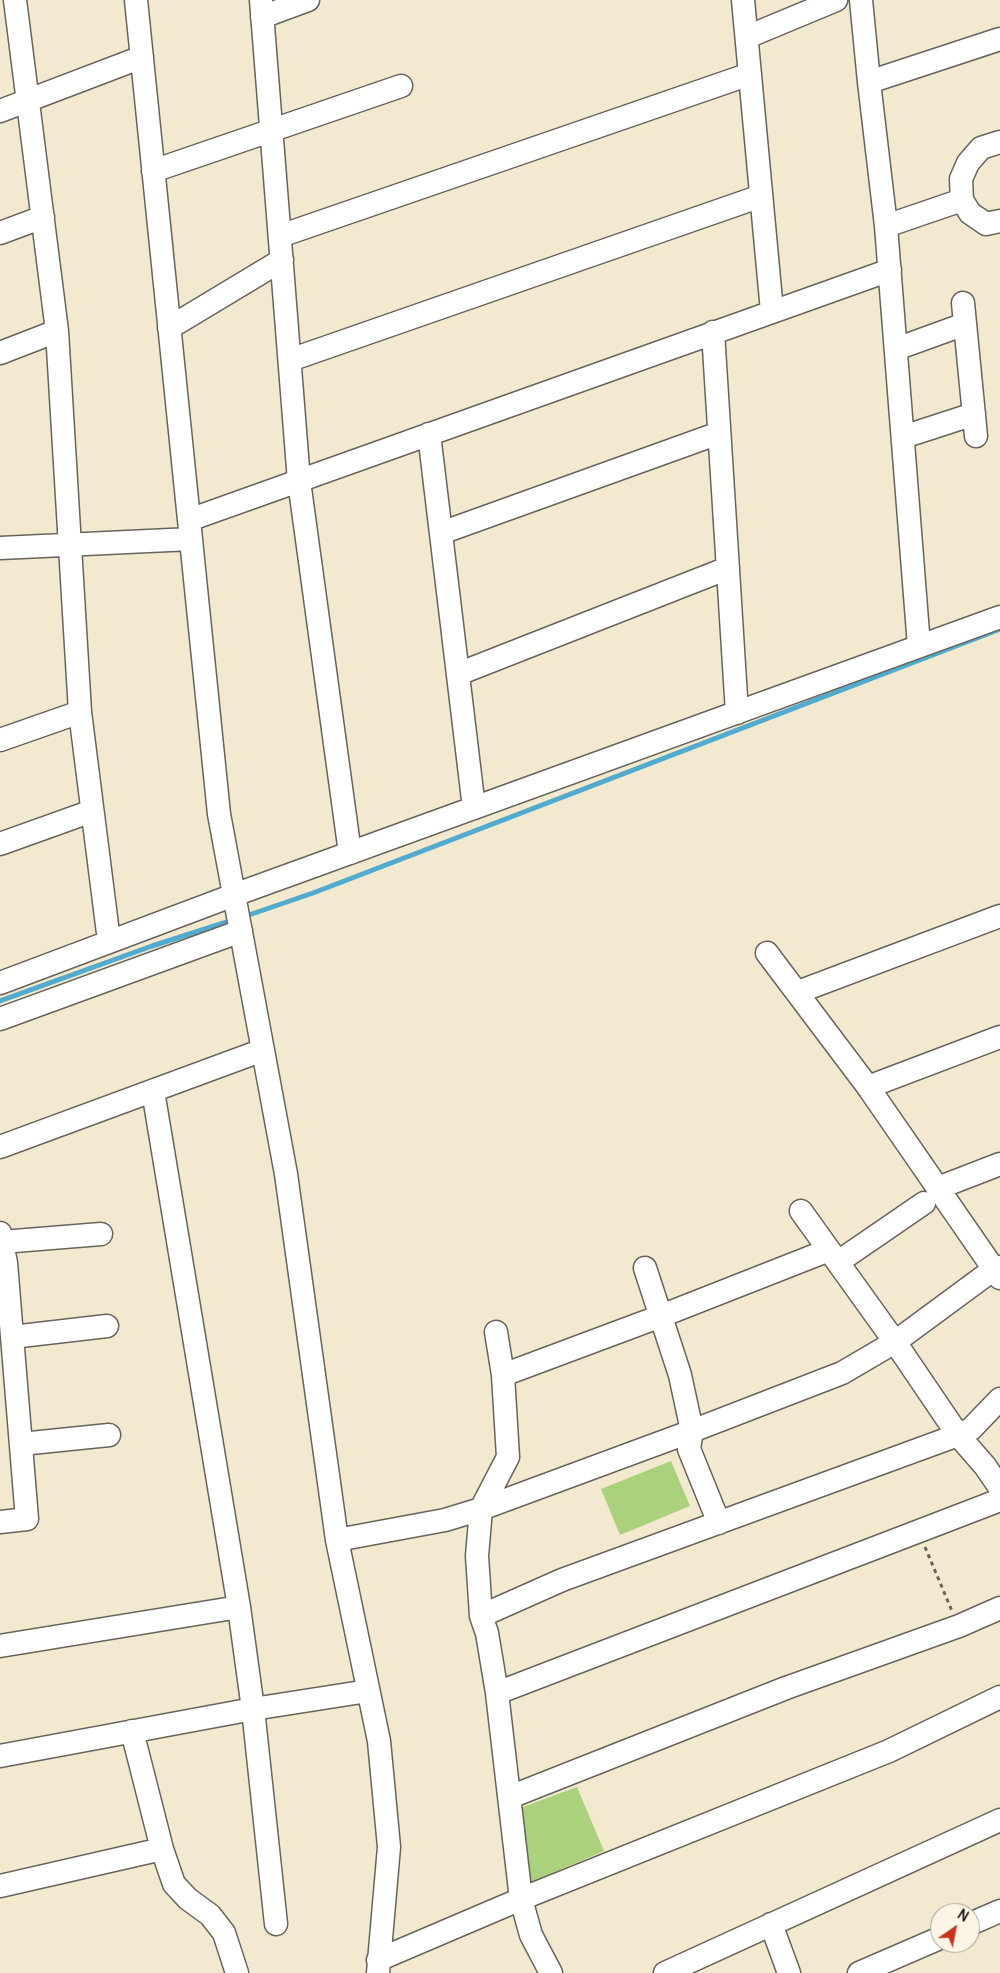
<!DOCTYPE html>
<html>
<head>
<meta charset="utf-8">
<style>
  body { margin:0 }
  #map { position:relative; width:1000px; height:1973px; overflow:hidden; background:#f2e9ce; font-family:Pangolin,sans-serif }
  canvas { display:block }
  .north { position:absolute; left:930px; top:1903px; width:50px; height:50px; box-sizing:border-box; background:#fcf5e5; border:1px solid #a29e95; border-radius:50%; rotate:33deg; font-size:14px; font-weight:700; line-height:20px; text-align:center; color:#1c1c1c }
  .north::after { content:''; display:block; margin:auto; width:18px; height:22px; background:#c8321e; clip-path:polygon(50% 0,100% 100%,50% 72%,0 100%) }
</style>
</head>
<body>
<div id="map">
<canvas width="1000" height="1973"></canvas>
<div class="north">N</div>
</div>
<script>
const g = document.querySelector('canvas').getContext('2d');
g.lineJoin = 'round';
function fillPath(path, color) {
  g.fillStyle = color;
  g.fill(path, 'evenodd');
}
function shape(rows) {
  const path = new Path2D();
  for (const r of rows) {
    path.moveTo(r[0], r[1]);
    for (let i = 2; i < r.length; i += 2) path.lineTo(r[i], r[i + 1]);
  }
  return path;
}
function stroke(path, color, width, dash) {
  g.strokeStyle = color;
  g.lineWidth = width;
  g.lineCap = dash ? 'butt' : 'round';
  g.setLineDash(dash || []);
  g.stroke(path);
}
fillPath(shape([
  [671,1461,690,1506,620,1535,601,1489],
  [577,1787,604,1851,531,1882,520,1808]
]), '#aad27d');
stroke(shape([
  [243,917,313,893,1000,629],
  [0,1001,152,946,233,920]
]), '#51abcf', 5);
const minor = shape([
  [15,0,57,331,80,712,109,941],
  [136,0,219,814,286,1174,337,1540,379,1741,389,1847,378,1973],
  [261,0,299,481,350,853],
  [743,0,772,311],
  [861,0,869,82,886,226,919,646],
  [262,17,308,0],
  [747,37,836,0],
  [869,82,1000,39],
  [0,111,142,57],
  [153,171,401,86],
  [962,200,970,213,986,224,1000,221],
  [886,226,962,200,961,179,968,163,981,148,1000,142],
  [0,233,43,217],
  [280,236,750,74],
  [963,303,976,436],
  [169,328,282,260],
  [713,332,737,713],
  [896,349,965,324],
  [0,353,57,331],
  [290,360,761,196],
  [429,434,474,808],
  [903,437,974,414],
  [189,520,890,270],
  [441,533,719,433],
  [0,548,191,539],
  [458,674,728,568],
  [0,740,80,712],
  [0,844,92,811],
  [767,953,868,1087,1000,1278],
  [0,983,234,895,1000,617],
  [798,992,1000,916],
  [0,1019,241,931],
  [868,1087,1000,1037],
  [153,1091,239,1607,253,1709,276,1924],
  [0,1147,263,1050],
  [938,1188,1000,1164],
  [801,1211,895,1342,958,1435,985,1466,1000,1488],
  [0,1233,6,1263,27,1519,0,1522],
  [2,1242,101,1234],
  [838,1262,924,1203],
  [645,1268,680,1375,692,1431,689,1449,719,1523],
  [496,1332,503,1375,508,1457,481,1509,477,1556,481,1616,487,1633,497,1693,521,1899,531,1935,551,1973],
  [12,1337,107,1326],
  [503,1375,661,1316,829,1250],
  [21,1444,109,1435],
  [337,1540,445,1520,481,1509,692,1431,842,1373,895,1342,994,1269,1000,1267],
  [481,1616,562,1580,958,1435,971,1429,1000,1399],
  [0,1646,239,1607],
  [497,1693,1000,1500],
  [132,1731,162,1849,174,1884,188,1899,210,1915,224,1933,237,1973],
  [0,1756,253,1709,368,1691],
  [510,1797,786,1688,959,1626,1000,1608],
  [0,1886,162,1849],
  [771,1924,789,1973],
  [970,1924,1000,1911],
  [378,1960,521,1899,889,1751,1000,1697],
  [665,1973,1000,1820],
  [859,1973,940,1938]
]);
stroke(minor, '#67645a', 25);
stroke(shape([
  [925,1547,952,1611]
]), '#67645a', 3, [4, 4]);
stroke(minor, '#fff', 22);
</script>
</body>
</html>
